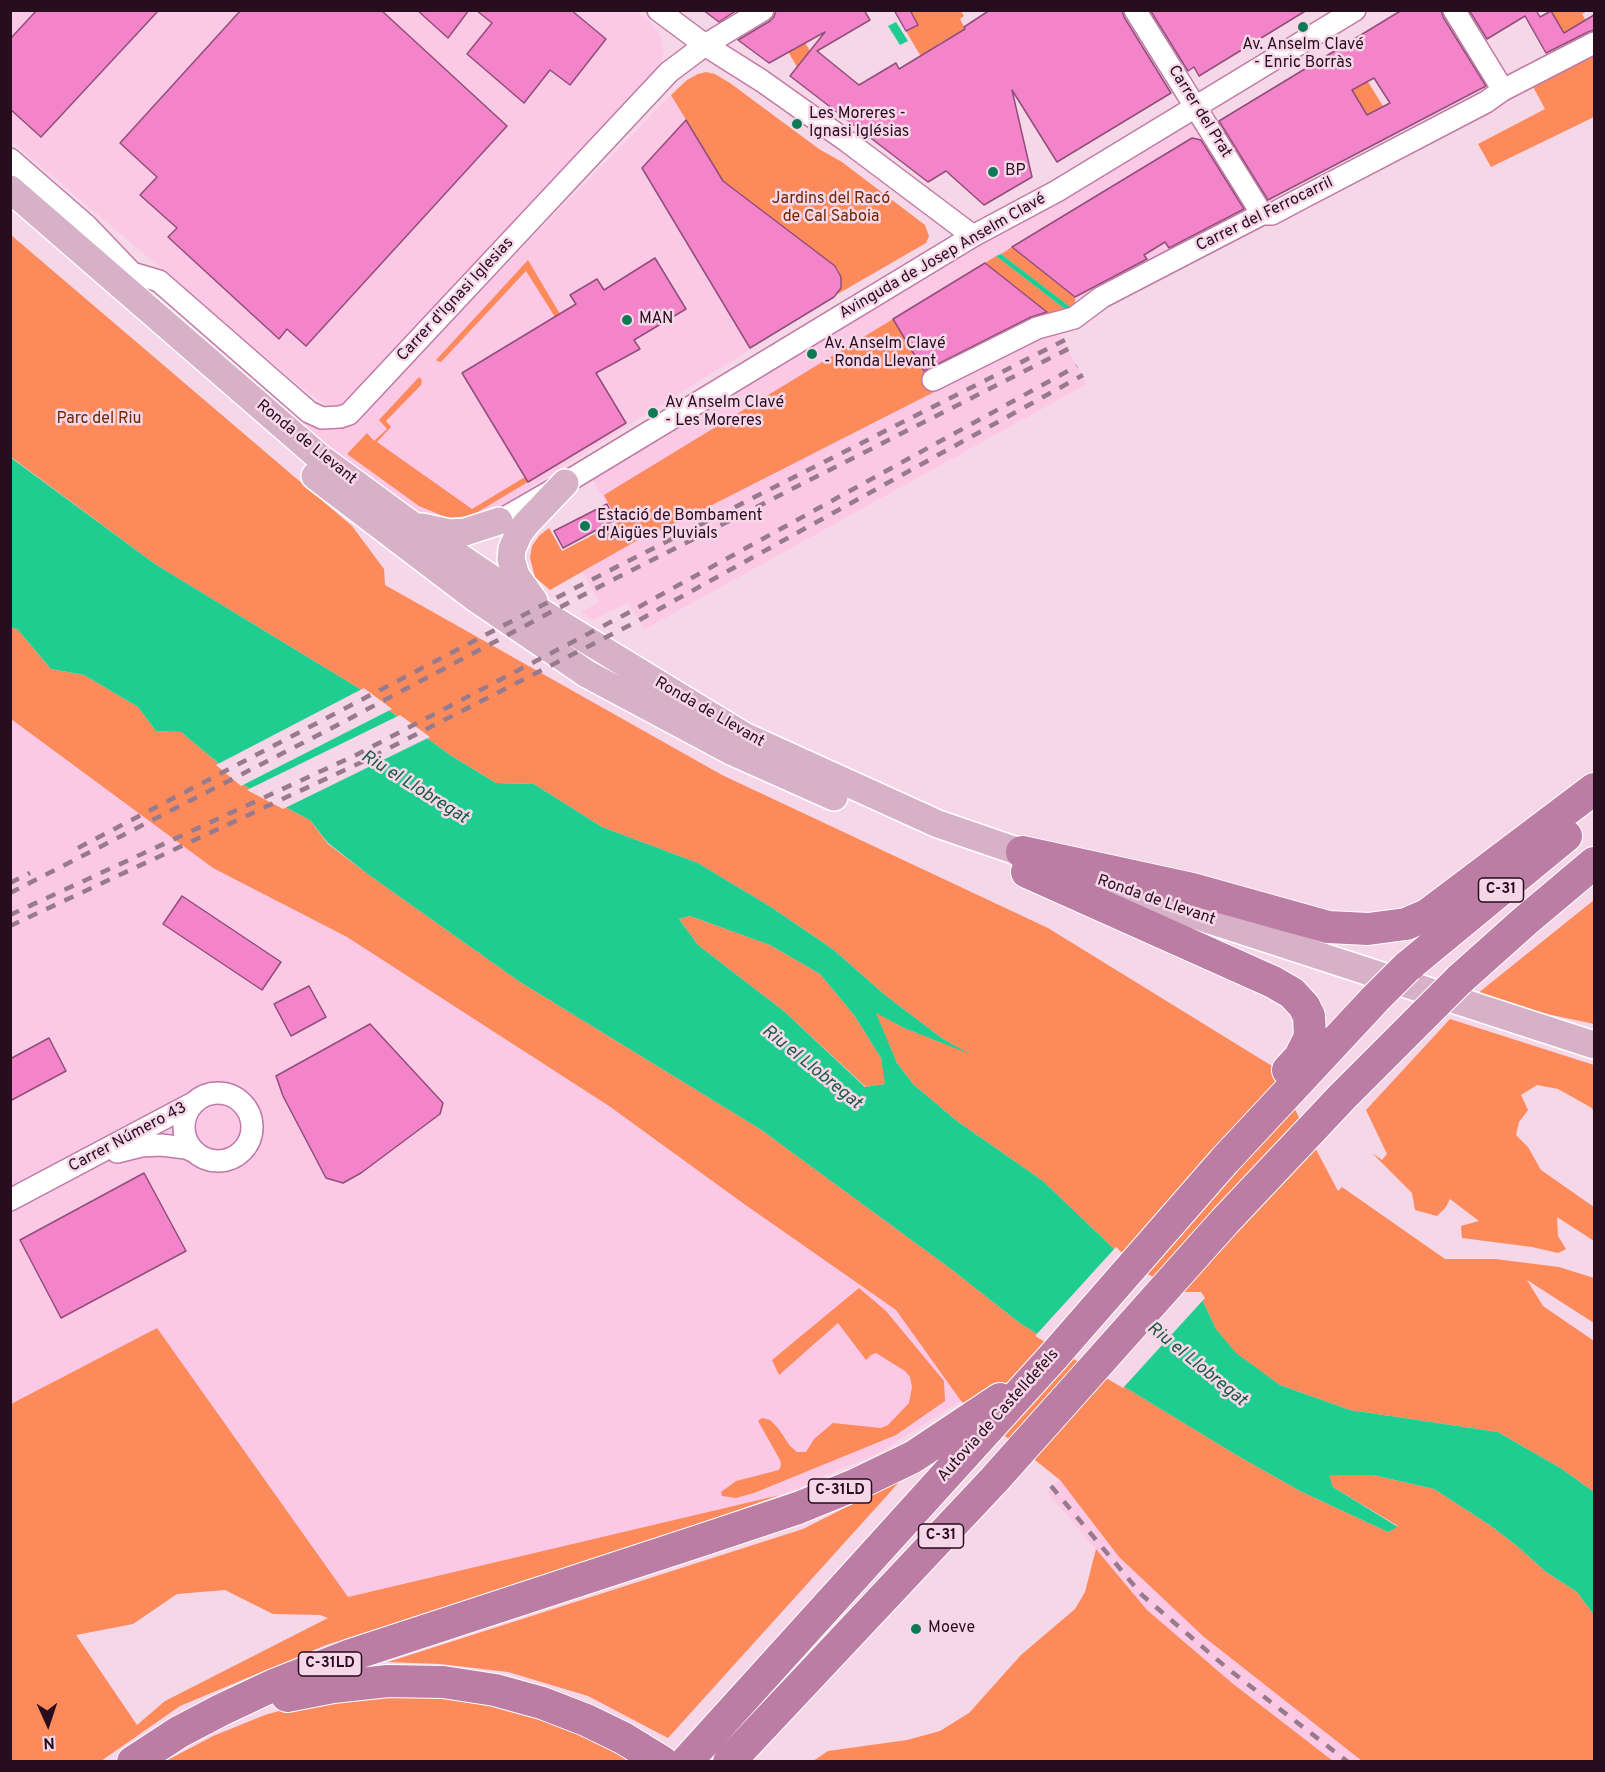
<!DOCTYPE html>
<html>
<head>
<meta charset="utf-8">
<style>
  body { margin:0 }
  #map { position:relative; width:1605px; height:1772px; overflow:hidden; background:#f6d7e8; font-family:Overpass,sans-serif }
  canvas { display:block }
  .frame { position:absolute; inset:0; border:12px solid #270d1e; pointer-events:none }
  .north { position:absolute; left:18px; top:1694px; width:60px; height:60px; -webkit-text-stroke:4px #f6d7e8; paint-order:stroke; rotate:177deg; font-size:16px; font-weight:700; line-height:24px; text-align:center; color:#270d1e }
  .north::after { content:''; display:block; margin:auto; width:21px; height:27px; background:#270d1e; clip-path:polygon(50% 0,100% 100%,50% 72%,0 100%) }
</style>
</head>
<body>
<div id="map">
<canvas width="1605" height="1772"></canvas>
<div class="frame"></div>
<div class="north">N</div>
</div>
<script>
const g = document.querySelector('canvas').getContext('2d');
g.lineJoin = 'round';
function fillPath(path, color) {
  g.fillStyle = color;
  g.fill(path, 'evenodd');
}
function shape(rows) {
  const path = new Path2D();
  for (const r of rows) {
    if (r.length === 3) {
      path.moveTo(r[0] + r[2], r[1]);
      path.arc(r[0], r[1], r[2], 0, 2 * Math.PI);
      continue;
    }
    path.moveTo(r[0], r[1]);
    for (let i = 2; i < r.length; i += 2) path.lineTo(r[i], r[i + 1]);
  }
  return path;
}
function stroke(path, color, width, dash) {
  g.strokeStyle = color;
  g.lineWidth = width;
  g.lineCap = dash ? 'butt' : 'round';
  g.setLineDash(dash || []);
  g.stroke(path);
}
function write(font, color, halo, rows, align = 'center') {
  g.font = font + ' Overpass,sans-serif';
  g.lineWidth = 5;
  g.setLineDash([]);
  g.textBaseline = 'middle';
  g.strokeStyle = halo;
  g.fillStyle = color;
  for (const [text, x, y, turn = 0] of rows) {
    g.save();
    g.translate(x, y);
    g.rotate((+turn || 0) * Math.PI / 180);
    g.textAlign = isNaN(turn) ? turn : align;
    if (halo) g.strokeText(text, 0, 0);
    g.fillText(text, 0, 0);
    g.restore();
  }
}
fillPath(shape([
  [11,11,636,11,651,22,660,34,664,51,661,63,650,80,353,395,344,404,333,406,323,403,291,379,11,141],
  [671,95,723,181,835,266,841,277,841,288,836,295,507,502,465,524,429,519,336,455,236,371,207,339,205,330,310,420,377,397],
  [1192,120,1262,225,1058,332,1087,384,645,629,628,603,593,620,581,612,599,602,583,572,629,544,591,477,937,268],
  [11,719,213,868,347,937,609,1106,744,1204,896,1310,961,1401,880,1452,780,1495,348,1597,157,1328,11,1404],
  [1060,1480,1119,1557,1204,1637,1362,1761,1333,1761,1232,1683,1147,1610,1047,1492]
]), '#fbc9e6');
fillPath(shape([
  [786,11,810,51,797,67,770,20],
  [910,11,961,11,964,16,960,19,965,29,938,44,947,61,931,74,906,31,917,24],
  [1551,11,1587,11,1582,14,1586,21,1572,38,1575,43,1571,45],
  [1594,50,1594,117,1491,167,1478,144,1545,109,1531,83],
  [706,72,715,74,730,83,819,149,842,162,925,225,929,236,926,243,836,295,842,283,838,269,723,181,671,95,687,80,698,74],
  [1365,77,1399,132,1377,144,1355,107,1351,89],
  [11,235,352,526,384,569,385,585,722,775,1048,928,1272,1066,1338,1191,1342,1187,1445,1259,1495,1259,1559,1267,1594,1278,1594,1323,1527,1280,1543,1306,1594,1341,1594,1492,1562,1469,1498,1432,1350,1410,1280,1385,1236,1354,1216,1329,1200,1295,1181,1295,1138,1272,1043,1181,957,1121,914,1085,897,1063,875,1012,904,1028,964,1051,943,1039,885,995,834,950,771,907,698,863,602,827,534,784,496,783,450,755,360,689,155,564,11,457],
  [1012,247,1075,297,1075,312,1052,317,985,263,996,256,1070,313,1073,309,1001,254],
  [528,260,560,314,555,317,526,271,441,362,437,361,436,360],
  [893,319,936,391,661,531,659,528,550,590,535,577,530,558,532,546,539,536,549,528,562,551,618,522,604,495],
  [419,377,422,380,421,385,386,421,391,427,377,442,472,509,525,477,528,482,471,516,448,518,419,506,347,454,367,433,374,441,387,429,379,420],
  [11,627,18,630,51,669,84,675,138,707,156,731,181,732,247,787,310,820,328,844,369,875,520,982,760,1129,951,1269,1021,1324,1238,1456,1302,1492,1388,1532,1398,1526,1333,1487,1328,1474,1373,1475,1434,1489,1491,1526,1517,1546,1546,1572,1577,1592,1594,1615,1594,1761,1362,1761,1204,1637,1119,1557,1060,1480,961,1401,896,1310,744,1204,609,1106,347,937,213,868,11,719],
  [1594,900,1594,1024,1472,998],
  [690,916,770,945,820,974,854,1015,881,1058,886,1084,866,1087,785,1012,698,945,679,919],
  [1450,1019,1594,1065,1594,1114,1592,1108,1558,1089,1537,1085,1521,1095,1528,1110,1519,1122,1516,1135,1528,1147,1541,1170,1594,1207,1594,1241,1557,1217,1558,1236,1566,1249,1558,1253,1532,1247,1462,1238,1461,1226,1479,1221,1450,1199,1446,1207,1437,1216,1415,1210,1412,1193,1372,1153,1382,1160,1387,1154,1366,1110],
  [859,1288,886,1311,944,1381,945,1401,896,1435,754,1493,736,1498,722,1496,721,1492,736,1481,779,1470,781,1465,780,1460,758,1421,762,1418,770,1420,778,1428,790,1446,797,1452,806,1452,814,1439,833,1423,881,1428,888,1425,909,1403,912,1387,910,1377,905,1371,876,1353,871,1355,866,1360,838,1323,779,1375,772,1360],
  [157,1328,348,1597,780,1495,640,1545,326,1645,180,1706,101,1761,11,1762,11,1404],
  [225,1590,273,1614,320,1615,328,1618,165,1701,137,1725,76,1635,133,1624,177,1594],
  [902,1479,668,1738,588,1696,508,1672,440,1664,388,1662,803,1529],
  [1096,1549,1147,1610,1232,1683,1333,1761,813,1761,828,1751,907,1740,940,1731,969,1713,1021,1655,1075,1609,1085,1592],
  [365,1695,456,1696,489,1702,563,1724,635,1762,164,1762,213,1736,265,1715,293,1707]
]), '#fd8a5a');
fillPath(shape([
  [896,22,908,41,900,45,888,26],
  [1001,254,1073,309,1070,313,996,256],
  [10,457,155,564,360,689,450,755,496,783,534,784,602,827,698,863,771,907,834,950,885,995,943,1039,970,1054,904,1028,876,1013,897,1063,914,1085,957,1121,1043,1181,1138,1272,1181,1295,1200,1295,1216,1329,1236,1353,1280,1385,1350,1410,1498,1432,1562,1469,1594,1492,1594,1615,1577,1592,1546,1572,1517,1546,1491,1526,1434,1489,1373,1475,1329,1475,1333,1487,1398,1527,1388,1532,1302,1492,1238,1456,1021,1324,951,1269,760,1129,520,982,369,875,328,843,310,820,247,787,181,732,156,731,138,707,84,675,51,669,18,630,11,627],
  [690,916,770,945,820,974,854,1015,881,1058,885,1084,865,1087,785,1012,698,945,679,919]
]), '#20cd91');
fillPath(shape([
  [364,688,392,709,241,786,216,765],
  [400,715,430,737,283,809,247,790],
  [1116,1247,1140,1270,1182,1292,1201,1292,1205,1298,1123,1388,1035,1336]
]), '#f6d7e8');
const building = shape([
  [37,10,159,10,41,137,10,109,10,39,37,10],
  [241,10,381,10,507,126,306,346,287,329,279,339,168,237,177,228,140,195,157,177,120,143,241,10],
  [417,10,469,10,448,38,417,10],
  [476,10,571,10,606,39,570,85,550,70,524,103,467,54,492,23,476,10],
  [703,10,737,10,719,22,703,10],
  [776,10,864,10,870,20,817,51,859,85,896,63,899,69,965,29,964,27,990,10,1122,10,1124,17,1171,93,1057,162,1012,90,1032,177,984,205,946,171,928,182,790,76,825,32,769,63,738,40,770,21,774,17,776,10],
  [894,10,910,10,918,25,906,31,894,10],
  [1150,10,1307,10,1199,76,1194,67,1188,71,1150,10],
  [1402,10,1441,10,1443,17,1486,86,1268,200,1219,121,1402,10],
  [1374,78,1390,103,1367,115,1352,90,1374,78],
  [1469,10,1536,10,1540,17,1551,11,1564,33,1594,15,1594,30,1588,32,1546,53,1525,16,1487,39,1469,10],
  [686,120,723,181,835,266,841,277,841,288,834,297,750,348,642,168,686,120],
  [1192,138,1201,140,1244,209,1169,248,1165,242,1144,255,1147,259,1075,297,1012,247,1192,138],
  [655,258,686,309,634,340,640,349,596,373,626,423,528,482,462,373,576,304,570,295,597,279,604,290,655,258],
  [985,263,1047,312,1031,317,924,371,893,319,985,263],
  [607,504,615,520,563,548,554,531,607,504],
  [182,896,281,962,262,990,163,924,182,896],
  [309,986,326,1017,291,1036,274,1004,309,986],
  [370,1024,443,1103,440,1114,361,1173,343,1183,326,1178,283,1096,276,1076,370,1024],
  [49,1038,66,1071,10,1101,10,1059,49,1038],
  [144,1173,186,1251,61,1318,20,1240,144,1173]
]);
fillPath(building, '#f384ca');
stroke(building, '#914e78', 1.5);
const minor = shape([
  [658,10,705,45,762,81,848,142,973,236],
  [1135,10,1262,214],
  [1454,10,1503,90],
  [10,159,87,226,132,273,159,281,309,412,322,418,340,417,349,414,378,383,669,72,705,45,763,10],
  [933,380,1037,328,1074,318,1102,297,1262,214,1272,214,1304,197,1486,102,1503,90,1594,43],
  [499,521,565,483,973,236,1057,191,1355,10],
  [218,1127,34],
  [117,1152,141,1146,161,1145,186,1148,195,1152],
  [10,1200,195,1102]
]);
const major = shape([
  [10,189,319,457,409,523,544,614,744,736,938,824,1043,860],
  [315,476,474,597,587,674,733,752,834,797],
  [422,527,450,533,465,532,499,521],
  [534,601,516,576,511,559,512,549,519,533,526,524,565,483],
  [1081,875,1194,915,1594,1045]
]);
const highway = shape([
  [1022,852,1192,889,1328,927,1368,929,1406,924,1427,915,1594,789],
  [1027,872,1273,982,1292,993,1304,1006,1309,1016,1310,1037,1300,1057,1288,1070],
  [1407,967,1566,836],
  [1459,980,1525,921,1594,863],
  [287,1696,333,1687,388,1681,443,1682,495,1690,542,1703,586,1720,623,1738,662,1762],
  [133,1762,179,1732,221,1710,274,1685,351,1655,699,1541,798,1508,857,1484,913,1457,1000,1399],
  [686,1762,1053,1357,1225,1160,1375,999],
  [729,1762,994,1480,1225,1221,1343,1096,1423,1016]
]);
stroke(minor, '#c17aa6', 24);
stroke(major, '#fff', 30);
stroke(highway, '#fff', 34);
stroke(minor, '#fff', 21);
stroke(major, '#d7b1c8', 27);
stroke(highway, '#bc7da4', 32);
stroke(shape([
  [78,848,581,585,1065,340],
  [10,883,30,873],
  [10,893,328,730,587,593,1070,348],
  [10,915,356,755,626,614,1077,366],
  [10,926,362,762,632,624,1083,375],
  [1051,1486,1142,1595,1227,1668,1348,1762]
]), '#977b8c', 4.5, [10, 10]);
const highwayBridge = shape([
  [1375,999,1407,967],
  [1423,1016,1459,980]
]);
stroke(highwayBridge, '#fff', 34, []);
stroke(highwayBridge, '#bc7da4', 32);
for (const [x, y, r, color] of [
  [1303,27,6,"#0e7a55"],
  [797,124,6,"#0e7a55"],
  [993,172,6,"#0e7a55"],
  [627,320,6,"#0e7a55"],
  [812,354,6,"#0e7a55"],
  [653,413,6,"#0e7a55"],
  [585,526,6,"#0e7a55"],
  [916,1629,6,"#0e7a55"]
]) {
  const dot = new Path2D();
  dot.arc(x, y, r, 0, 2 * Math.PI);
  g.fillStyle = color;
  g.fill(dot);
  stroke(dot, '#f6d7e8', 2);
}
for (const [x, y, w] of [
  [1501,890,45],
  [840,1491,63],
  [941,1536,45],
  [330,1664,63]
]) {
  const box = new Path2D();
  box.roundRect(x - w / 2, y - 12, w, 24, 4.5);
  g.fillStyle = '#f6d7e8';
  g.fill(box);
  stroke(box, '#270d1e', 1.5);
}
write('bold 15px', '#270d1e', null, [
  ["C-31",1501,890],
  ["C-31LD",840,1491],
  ["C-31",941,1536],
  ["C-31LD",330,1664]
]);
write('16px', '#270d1e', '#f6d7e8', [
  ["Av. Anselm Clavé",1303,46,"center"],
  ["- Enric Borràs",1303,64,"center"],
  ["Les Moreres -",809,115],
  ["Ignasi Iglésias",809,133],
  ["BP",1005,172],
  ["MAN",639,320],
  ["Av. Anselm Clavé",824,345],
  ["- Ronda Llevant",824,363],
  ["Av Anselm Clavé",665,404],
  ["- Les Moreres",665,422],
  ["Estació de Bombament",597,517],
  ["d'Aigües Pluvials",597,535],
  ["Moeve",928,1629]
], 'left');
write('16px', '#270d1e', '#f6d7e8', [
  ["Carrer del Prat",1199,112,58],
  ["Carrer del Ferrocarril",1265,215,-26],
  ["Avinguda de Josep Anselm Clavé",943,257,-30],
  ["Carrer d'Ignasi Iglesias",456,300,-47],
  ["Ronda de Llevant",306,443,39],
  ["Ronda de Llevant",709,713,30],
  ["Ronda de Llevant",1156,901,19],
  ["Carrer Número 43",128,1138,-28],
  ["Autovia de Castelldefels",999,1416,-48]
]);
write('16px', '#702700', '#f6d7e8', [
  ["Jardins del Racó",831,200],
  ["de Cal Saboia",831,218],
  ["Parc del Riu",99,420]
]);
write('italic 18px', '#1c5940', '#f6d7e8', [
  ["Riu el Llobregat",414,788,32],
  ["Riu el Llobregat",811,1068,39],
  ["Riu el Llobregat",1196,1365,39]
]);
</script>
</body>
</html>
